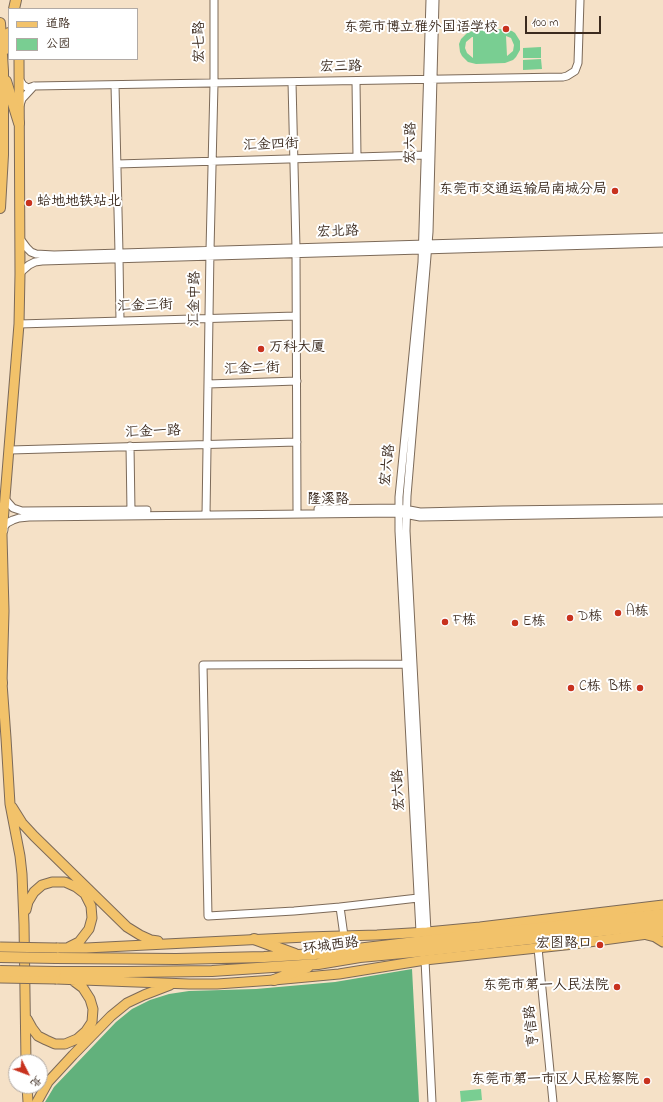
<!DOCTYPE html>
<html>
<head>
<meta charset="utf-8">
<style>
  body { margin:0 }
  #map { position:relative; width:663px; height:1102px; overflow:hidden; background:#f5e1c7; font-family:"Indie Flower","LXGW WenKai TC",sans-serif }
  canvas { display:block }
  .legend { position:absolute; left:8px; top:8px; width:130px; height:52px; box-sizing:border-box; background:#fff; border:1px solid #b1aaa5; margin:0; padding:5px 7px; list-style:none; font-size:12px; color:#3b2a1e }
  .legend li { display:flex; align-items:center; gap:8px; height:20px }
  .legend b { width:20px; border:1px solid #b1aaa5 }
  .north { position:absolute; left:8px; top:1054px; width:40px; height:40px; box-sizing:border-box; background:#fff; border:1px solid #b1aaa5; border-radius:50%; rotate:132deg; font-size:11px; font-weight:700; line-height:16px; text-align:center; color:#3b2a1e }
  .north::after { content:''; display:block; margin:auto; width:14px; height:18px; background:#c8321e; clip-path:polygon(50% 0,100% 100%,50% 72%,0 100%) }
  .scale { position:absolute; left:525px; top:16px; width:76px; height:18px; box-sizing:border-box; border:2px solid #3b2a1e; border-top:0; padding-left:5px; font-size:12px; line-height:14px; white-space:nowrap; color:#3b2a1e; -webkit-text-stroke:3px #fff; paint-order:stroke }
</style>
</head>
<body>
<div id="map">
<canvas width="663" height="1102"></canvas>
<ul class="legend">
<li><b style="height:5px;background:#f2c26a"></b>道路</li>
<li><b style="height:11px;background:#79ce92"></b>公园</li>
</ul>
<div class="north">北</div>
<div class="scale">100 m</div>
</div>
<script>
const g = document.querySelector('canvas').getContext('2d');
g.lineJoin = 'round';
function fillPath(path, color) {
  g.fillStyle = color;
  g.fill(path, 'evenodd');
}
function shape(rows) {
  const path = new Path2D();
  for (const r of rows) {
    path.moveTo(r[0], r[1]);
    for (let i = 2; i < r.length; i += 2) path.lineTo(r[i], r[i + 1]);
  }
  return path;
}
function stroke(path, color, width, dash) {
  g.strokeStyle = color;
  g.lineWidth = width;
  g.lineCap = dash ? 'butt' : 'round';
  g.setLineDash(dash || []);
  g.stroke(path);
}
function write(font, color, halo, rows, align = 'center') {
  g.font = font + ' "Indie Flower","LXGW WenKai TC",sans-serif';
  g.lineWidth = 4;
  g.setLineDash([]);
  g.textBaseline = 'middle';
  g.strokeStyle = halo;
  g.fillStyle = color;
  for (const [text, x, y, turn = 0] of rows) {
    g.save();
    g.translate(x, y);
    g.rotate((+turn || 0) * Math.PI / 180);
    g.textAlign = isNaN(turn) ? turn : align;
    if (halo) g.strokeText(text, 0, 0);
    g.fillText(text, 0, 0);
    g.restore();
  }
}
fillPath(shape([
  [503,29,512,31,515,33,520,41,520,50,516,57,513,60,505,63,476,64,468,62,462,56,460,52,459,44,461,39,467,33,475,30],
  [506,36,511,38,514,45,513,51,507,56],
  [472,37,473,37,473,58,467,53,465,48,466,42],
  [541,47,541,58,523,58,523,48],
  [541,59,542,69,523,70,523,60],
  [481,1089,482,1100,461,1102,460,1091]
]), '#79ce92');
fillPath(shape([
  [412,969,419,1102,45,1102,54,1087,116,1022,132,1009,150,1000,169,994,189,991,256,989,335,982]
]), '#62b17c');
const minor = shape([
  [19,79,23,85,28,88,34,86,563,77,567,76,575,71,578,63,580,0],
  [356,81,357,157],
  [292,82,296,248],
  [115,85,119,253],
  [20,105,22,99,34,86],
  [117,164,425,155],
  [21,240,27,248,31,252,36,254,54,255,663,237],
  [296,253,297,509],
  [119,258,120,321],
  [20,274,22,271,29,265,35,262,42,261,663,243],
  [19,324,296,316],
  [208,384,297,381],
  [130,446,131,511],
  [10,450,297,442],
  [5,499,13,508,22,511,147,510],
  [318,509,399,508,420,512,502,510,663,508],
  [206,515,210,250,214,84,214,0],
  [4,530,4,527,7,523,13,520,19,518,29,517,399,513,420,517,663,513],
  [406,664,203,665,208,916,294,911,340,907,418,898],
  [340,907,344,936],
  [420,932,399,531,399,497,422,262,430,0],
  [427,932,406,531,407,496,429,232,435,0],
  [538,948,553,1102],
  [425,960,432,1102]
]);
const major = shape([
  [19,59,20,274,19,324,2,535,4,611,2,683,6,738,10,804,20,856,22,874,24,924,26,1062],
  [12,807,22,823,34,836,127,927,140,935,151,940,158,941],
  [26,910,28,902,34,892,42,885,52,882,65,882,76,887,85,894,91,906,92,918,89,929,79,942,69,947],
  [647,935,655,937,663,942],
  [57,948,86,948,306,937,377,935,427,932,480,927,663,905],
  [56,979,189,984,217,984,274,980,339,974,425,960,574,944,663,932],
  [27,1019,32,1028,38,1036,46,1040,55,1044,65,1044,77,1039,86,1031,92,1022,93,1009,90,999,83,988,71,979],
  [27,1086,28,1102],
  [37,1102,48,1082,73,1055,111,1016,127,1003,144,995,170,985]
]);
const highway = shape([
  [14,9,16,0],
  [0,23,3,71,3,155,0,208],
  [4,50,9,33],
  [6,81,19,123],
  [0,675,2,683],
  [254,939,295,954],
  [56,958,176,959,264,957,315,954,424,941,663,914],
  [56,972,126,972,212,971,318,964,360,957,424,951,663,924],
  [274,980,308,967]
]);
stroke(minor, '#7c6a59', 9);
stroke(major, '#7c6a59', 11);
stroke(highway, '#7c6a59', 12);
stroke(minor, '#fff', 7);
stroke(major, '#f2c26a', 9);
stroke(highway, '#f2c26a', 10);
const majorBridge = shape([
  [0,947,57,948],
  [0,978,56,979]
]);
const highwayBridge = shape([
  [0,957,56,958],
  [0,971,56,972]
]);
stroke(majorBridge, '#7c6a59', 11, []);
stroke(highwayBridge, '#7c6a59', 12, []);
stroke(majorBridge, '#f2c26a', 9);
stroke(highwayBridge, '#f2c26a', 10);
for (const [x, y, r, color] of [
  [506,29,4,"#c8321e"],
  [615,191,4,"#c8321e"],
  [29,203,4,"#c8321e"],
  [261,349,4,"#c8321e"],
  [618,613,4,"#c8321e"],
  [570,618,4,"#c8321e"],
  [445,622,4,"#c8321e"],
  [515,623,4,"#c8321e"],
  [571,688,4,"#c8321e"],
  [640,688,4,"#c8321e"],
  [600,945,4,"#c8321e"],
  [617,987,4,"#c8321e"],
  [647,1081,4,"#c8321e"]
]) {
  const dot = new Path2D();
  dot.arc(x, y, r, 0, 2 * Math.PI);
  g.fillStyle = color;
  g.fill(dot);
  stroke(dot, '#fff', 1.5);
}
write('14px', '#3b2a1e', '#fff', [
  ["东莞市博立雅外国语学校",498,29,"right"],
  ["东莞市交通运输局南城分局",607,191,"right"],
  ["蛤地地铁站北",37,203],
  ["万科大厦",269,349],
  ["A栋",626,613],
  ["D栋",578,618],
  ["F栋",453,622],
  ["E栋",523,623],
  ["C栋",579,688],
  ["B栋",632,688,"right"],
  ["宏图路口",592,945,"right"],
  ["东莞市第一人民法院",609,987,"right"],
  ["东莞市第一市区人民检察院",639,1081,"right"]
], 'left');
write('14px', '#3b2a1e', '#fff', [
  ["宏七路",201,42,-90],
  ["宏三路",341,68,-1],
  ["宏六路",412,143,-89],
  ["汇金四街",271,146,-2],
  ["宏北路",338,233,-2],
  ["汇金中路",196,299,-89],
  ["汇金三街",145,307,-2],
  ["汇金二街",252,370,-2],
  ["汇金一路",153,433,-2],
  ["宏六路",389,465,-84],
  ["隆溪路",328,501],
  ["宏六路",400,790,-93],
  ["环城西路",331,947,-7],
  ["亨信路",533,1026,-96]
]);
</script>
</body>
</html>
